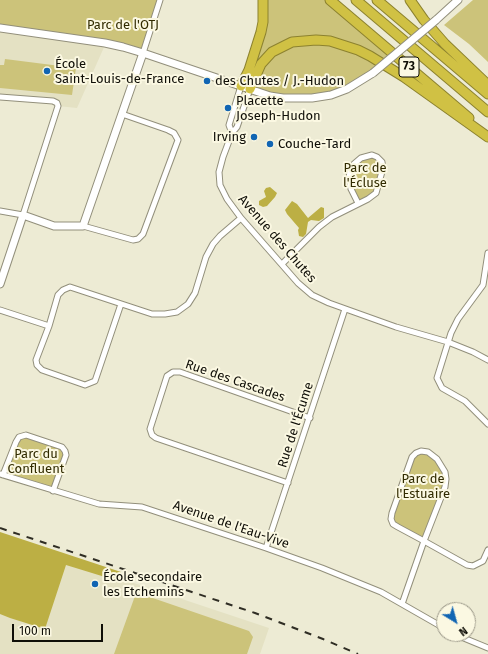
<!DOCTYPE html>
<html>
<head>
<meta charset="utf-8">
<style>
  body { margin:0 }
  #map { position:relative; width:488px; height:654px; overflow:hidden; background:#edebd4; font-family:"Fira Sans",sans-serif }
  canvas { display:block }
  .north { position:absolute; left:436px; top:602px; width:40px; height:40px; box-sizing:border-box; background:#fbf8e2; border:1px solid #9d9a8a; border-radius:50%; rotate:143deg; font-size:11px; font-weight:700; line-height:16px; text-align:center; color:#0f0e07 }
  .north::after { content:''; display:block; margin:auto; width:14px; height:18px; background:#1165b3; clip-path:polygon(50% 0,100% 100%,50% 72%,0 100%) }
  .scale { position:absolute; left:12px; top:624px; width:91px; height:18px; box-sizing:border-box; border:2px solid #0f0e07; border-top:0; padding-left:5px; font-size:12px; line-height:14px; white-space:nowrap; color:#0f0e07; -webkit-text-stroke:3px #fbf8e2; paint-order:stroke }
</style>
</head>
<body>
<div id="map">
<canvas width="488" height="654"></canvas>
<div class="north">N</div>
<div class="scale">100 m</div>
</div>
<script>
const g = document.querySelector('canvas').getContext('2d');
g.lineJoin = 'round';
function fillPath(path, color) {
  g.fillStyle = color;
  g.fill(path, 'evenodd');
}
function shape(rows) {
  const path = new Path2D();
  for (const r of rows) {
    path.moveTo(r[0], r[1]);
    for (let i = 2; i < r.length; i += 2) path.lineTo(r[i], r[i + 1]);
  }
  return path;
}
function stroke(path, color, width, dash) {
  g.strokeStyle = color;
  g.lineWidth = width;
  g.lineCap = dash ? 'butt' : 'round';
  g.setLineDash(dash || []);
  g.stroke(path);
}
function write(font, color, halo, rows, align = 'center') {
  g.font = font + ' "Fira Sans",sans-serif';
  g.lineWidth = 4;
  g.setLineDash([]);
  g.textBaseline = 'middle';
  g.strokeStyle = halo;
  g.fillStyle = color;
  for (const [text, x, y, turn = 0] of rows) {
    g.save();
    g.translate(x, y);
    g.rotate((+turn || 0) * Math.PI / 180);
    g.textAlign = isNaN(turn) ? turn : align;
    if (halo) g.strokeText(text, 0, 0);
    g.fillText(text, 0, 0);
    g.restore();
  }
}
fillPath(shape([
  [0,29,105,45,77,108,58,106,57,103,0,97],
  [62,559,269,628,260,654,0,654,0,609]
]), '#e4e1c3');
fillPath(shape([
  [0,0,158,0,139,55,105,45,0,31],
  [263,0,330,0,395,54,347,89,298,99,241,86,261,32],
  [473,0,488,0,488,62,469,44,444,25],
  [5,59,76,68,72,95,0,88,0,65,4,65],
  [367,155,382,162,376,193,358,203,349,178,354,164],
  [26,435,62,447,65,451,53,491,3,475,16,442],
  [421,451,437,459,446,479,424,541,393,524,392,513,412,457],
  [141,594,249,631,253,637,247,654,114,654,135,596]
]), '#ccc37a');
fillPath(shape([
  [270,187,277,193,275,197,267,206,263,207,259,205,259,201,266,197,264,191,266,188],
  [292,201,297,204,308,218,321,207,324,208,324,218,319,221,311,220,308,222,306,234,303,237,299,236,298,230,299,228,287,214,285,210],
  [0,532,121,572,118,581,66,565,45,629,10,618,0,614]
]), '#bcaf44');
const street = shape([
  [143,53,160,0],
  [250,89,237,127,232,133,223,157,219,172,220,185,227,199,241,218,298,283,312,295,329,303,396,327,448,342,473,352,488,360],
  [0,97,53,101,57,103,58,106,23,215,0,211],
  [232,133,229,125,241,86],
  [83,226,133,240,138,239,143,234,178,140,174,133,168,130,122,114],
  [488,253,483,285,458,319,451,333,437,378,442,388,465,401,488,424],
  [282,264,319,227,332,217,368,199,376,193,383,168,382,162,377,157,372,155,361,158,354,164,350,170,349,178,351,189,358,203],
  [121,304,95,381,85,385,42,370,37,365,36,360,49,326,58,295,63,290,70,287,152,314,165,314,177,312,188,304,195,293,206,257,213,244,220,236,241,218],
  [0,310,49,326],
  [0,474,99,504,142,507,266,548,322,568,381,592,444,628],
  [3,475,16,442,19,437,26,435,62,447,65,451,66,455,53,491],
  [288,483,156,438,152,435,150,429,167,376,173,372,180,372,310,418],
  [266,548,345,309],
  [402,604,424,541,445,487,446,479,445,472,437,459,428,452,421,451,416,453,412,457,392,513,391,519,393,524,398,527,424,541,467,565,473,566,483,561,488,550],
  [454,634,488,648]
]);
const secondary = shape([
  [436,20,458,0],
  [0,28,105,43,123,47,143,53,270,96,283,98,312,98,331,95,347,89,373,73],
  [0,284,23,215,54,226,83,226,143,53]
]);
const highway = shape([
  [330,0,469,118],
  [356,0,488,112],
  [377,0,488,94],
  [410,0,424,20,445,44,488,85],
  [241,86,249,70,261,32,263,22,263,0],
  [250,89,261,64,272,52,292,42,316,40,330,41,358,50,370,56,404,77,488,137]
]);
stroke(street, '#928f7b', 7);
stroke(secondary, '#928f7b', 9);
stroke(highway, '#8c822f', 11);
stroke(street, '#fff', 5);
stroke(secondary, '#fff', 7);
stroke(highway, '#d0c144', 9);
stroke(shape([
  [0,528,255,613,323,639,358,654]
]), '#2f2d24', 2, [7, 7]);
const secondaryBridge = shape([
  [373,73,436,20]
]);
stroke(secondaryBridge, '#928f7b', 9, []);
stroke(secondaryBridge, '#fff', 7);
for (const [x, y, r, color] of [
  [47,71,4,"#1165b3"],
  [207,81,4,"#1165b3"],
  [228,108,4,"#1165b3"],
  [254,137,4,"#1165b3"],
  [270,144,4,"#1165b3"],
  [95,584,4,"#1165b3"]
]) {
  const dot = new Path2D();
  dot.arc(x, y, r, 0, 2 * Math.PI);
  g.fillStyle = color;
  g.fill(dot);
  stroke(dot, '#fbf8e2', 1.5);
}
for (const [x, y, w] of [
  [409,67,20]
]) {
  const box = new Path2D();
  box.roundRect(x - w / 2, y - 10, w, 20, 3);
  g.fillStyle = '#fbf8e2';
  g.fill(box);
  stroke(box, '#0f0e07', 1);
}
write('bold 12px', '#0f0e07', null, [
  ["73",409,67]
]);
write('13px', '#312b00', '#fbf8e2', [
  ["Parc de l'OTJ",123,25],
  ["Parc de",365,168],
  ["l'Écluse",365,183],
  ["Parc du",36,454],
  ["Confluent",36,469],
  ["Parc de",423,479],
  ["l'Estuaire",423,494]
]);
write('13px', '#0f0e07', '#fbf8e2', [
  ["École",55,64],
  ["Saint-Louis-de-France",55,79],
  ["des Chutes / J.-Hudon",215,81],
  ["Placette",236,101],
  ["Joseph-Hudon",236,116],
  ["Irving",246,137,"right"],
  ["Couche-Tard",278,144],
  ["École secondaire",103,577],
  ["les Etchemins",103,592]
], 'left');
write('13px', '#0f0e07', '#fbf8e2', [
  ["Avenue des Chutes",277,239,49],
  ["Rue des Cascades",235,381,19],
  ["Rue de l'Écume",296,425,-72],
  ["Avenue de l'Eau-Vive",231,525,19]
]);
</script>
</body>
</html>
